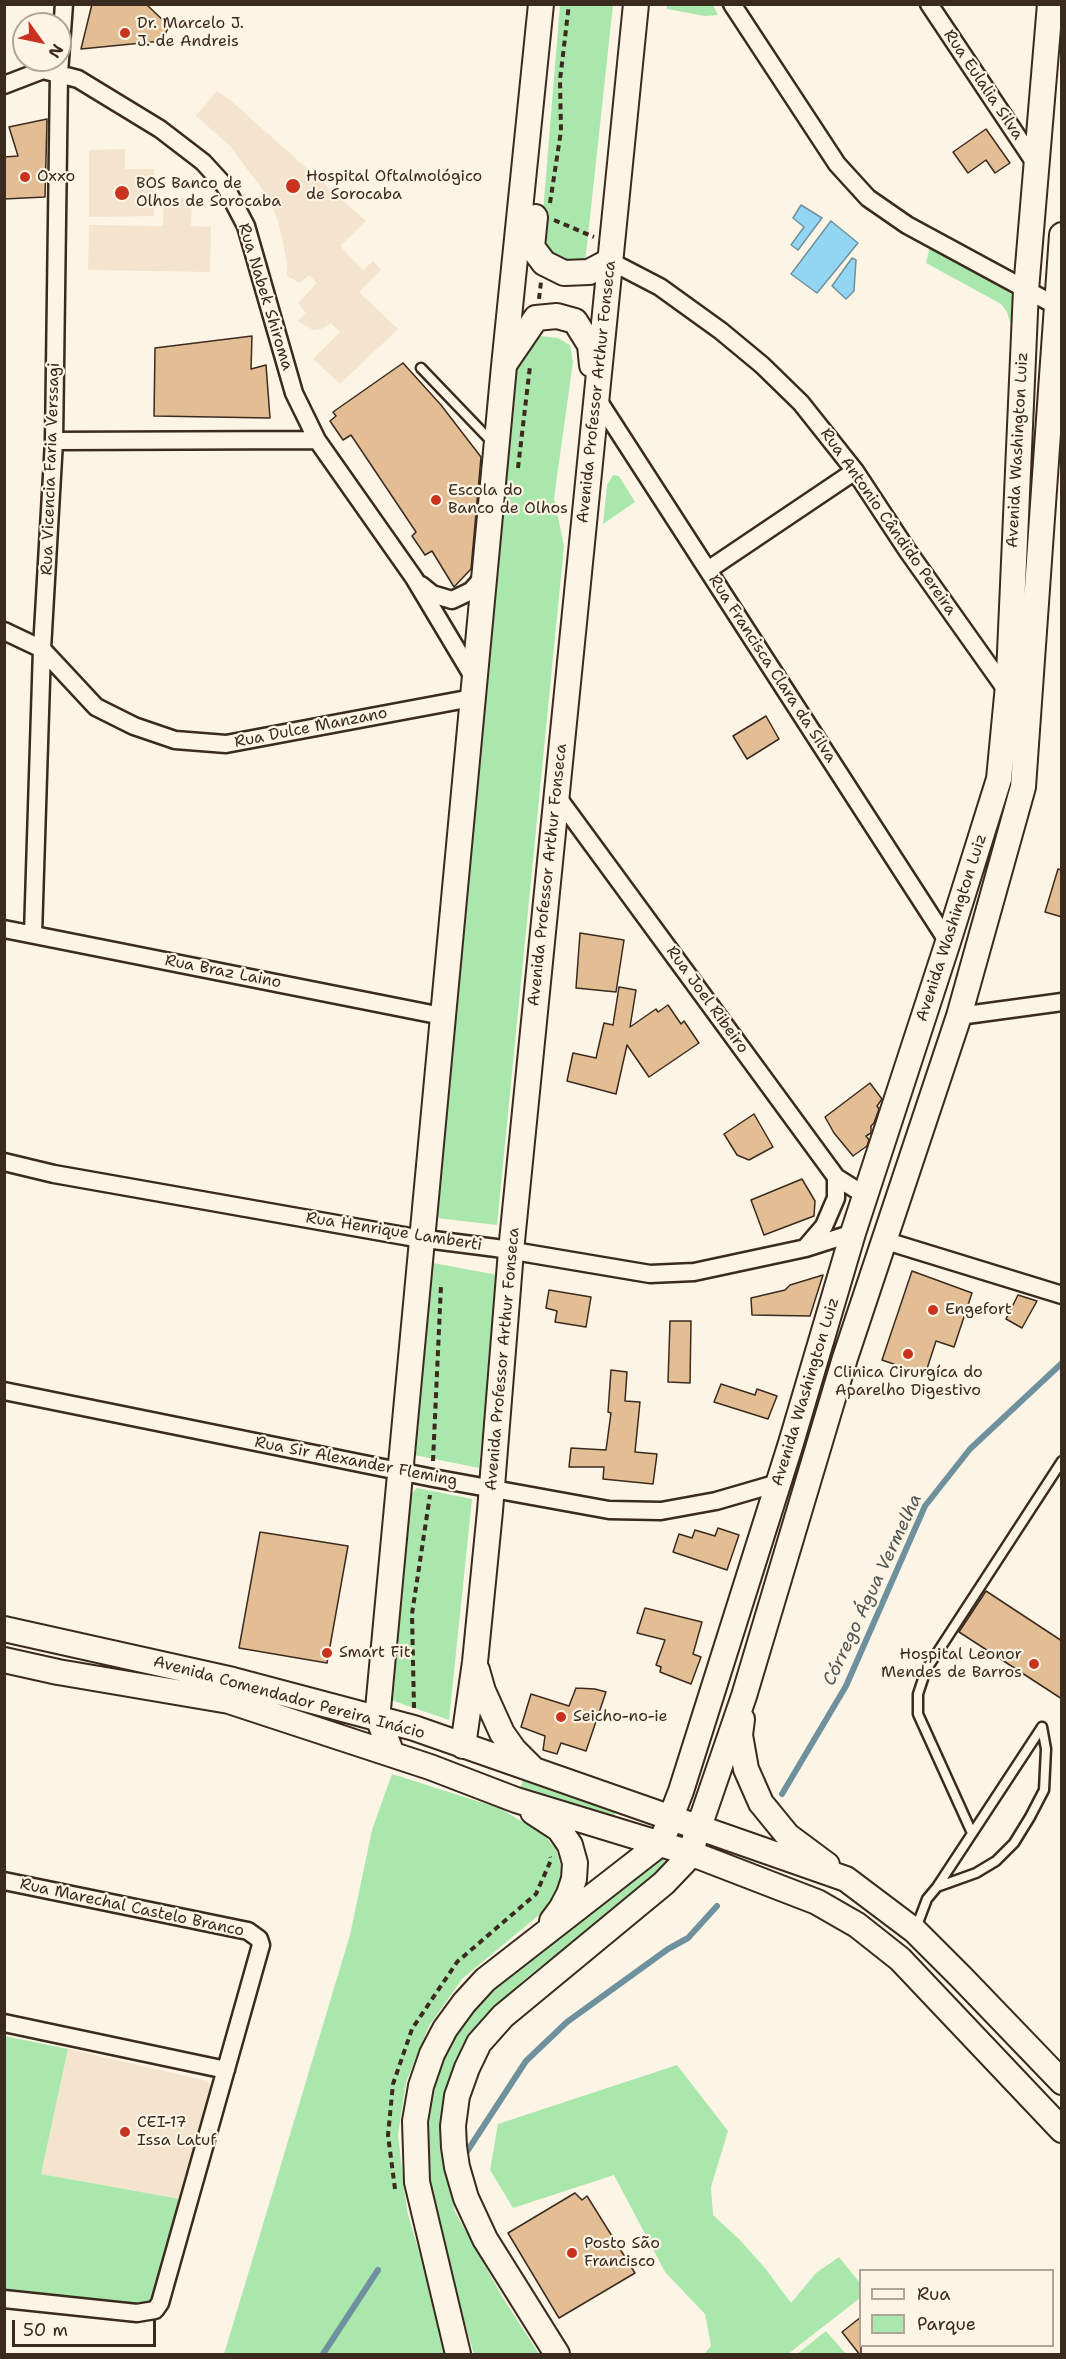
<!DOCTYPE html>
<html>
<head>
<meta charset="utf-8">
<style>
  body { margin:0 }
  #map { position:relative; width:1066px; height:2359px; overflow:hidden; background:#fcf5e5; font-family:"Shantell Sans",sans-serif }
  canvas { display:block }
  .frame { position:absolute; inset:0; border:6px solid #3b2a1e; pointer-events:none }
  .legend { position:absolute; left:859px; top:2269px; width:195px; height:78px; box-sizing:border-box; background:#fcf5e5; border:2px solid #afa495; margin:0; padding:8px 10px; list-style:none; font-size:18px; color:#3b2a1e }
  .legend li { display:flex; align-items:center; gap:12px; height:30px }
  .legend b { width:30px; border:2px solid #afa495 }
  .north { position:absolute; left:12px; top:12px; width:60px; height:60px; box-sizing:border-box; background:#fcf5e5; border:2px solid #afa495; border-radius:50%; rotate:123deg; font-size:16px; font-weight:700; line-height:24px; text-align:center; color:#3b2a1e }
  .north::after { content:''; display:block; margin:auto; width:21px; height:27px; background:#c8321e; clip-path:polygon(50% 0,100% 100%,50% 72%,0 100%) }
  .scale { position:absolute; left:12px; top:2320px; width:144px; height:27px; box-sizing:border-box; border:3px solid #3b2a1e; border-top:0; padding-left:8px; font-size:18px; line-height:21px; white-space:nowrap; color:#3b2a1e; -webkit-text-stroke:4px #fcf5e5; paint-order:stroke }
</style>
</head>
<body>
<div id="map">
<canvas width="1066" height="2359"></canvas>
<div class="frame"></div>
<ul class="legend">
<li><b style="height:8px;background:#fcf5e5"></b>Rua</li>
<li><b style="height:16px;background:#aae7ad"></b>Parque</li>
</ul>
<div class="north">N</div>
<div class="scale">50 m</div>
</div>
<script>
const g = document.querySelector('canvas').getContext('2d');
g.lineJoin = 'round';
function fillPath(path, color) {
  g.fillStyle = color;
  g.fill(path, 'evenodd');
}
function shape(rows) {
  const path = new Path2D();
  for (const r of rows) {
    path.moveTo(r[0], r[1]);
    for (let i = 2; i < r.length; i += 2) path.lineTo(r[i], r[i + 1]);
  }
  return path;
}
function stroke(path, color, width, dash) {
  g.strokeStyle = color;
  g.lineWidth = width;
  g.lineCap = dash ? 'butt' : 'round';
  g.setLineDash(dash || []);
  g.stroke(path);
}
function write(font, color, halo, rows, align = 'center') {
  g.font = font + ' "Shantell Sans",sans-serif';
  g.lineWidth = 4.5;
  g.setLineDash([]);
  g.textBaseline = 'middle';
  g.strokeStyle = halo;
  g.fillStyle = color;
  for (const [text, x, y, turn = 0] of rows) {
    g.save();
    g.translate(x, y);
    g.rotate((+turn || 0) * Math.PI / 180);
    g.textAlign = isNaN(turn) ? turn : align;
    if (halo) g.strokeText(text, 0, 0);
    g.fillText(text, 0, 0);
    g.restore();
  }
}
fillPath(shape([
  [217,91,229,99,366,221,340,246,363,270,373,261,381,270,359,292,398,329,340,384,313,359,340,332,331,323,321,329,313,330,298,321,306,313,298,303,317,283,309,275,300,283,287,276,287,262,282,237,277,218,265,193,230,146,196,116],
  [125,149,125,169,154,169,154,216,89,217,89,150],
  [164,198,192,198,191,226,211,227,210,272,88,270,89,225,163,226],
  [68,2049,208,2081,212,2089,180,2199,41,2174]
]), '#f4e4cd');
fillPath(shape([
  [560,5,613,5,585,263,567,267,540,248],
  [667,5,713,5,718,15,705,16,667,9],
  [930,247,993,281,1015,297,1018,407,1009,408,1014,335,1007,312,1001,304,926,263],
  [541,336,558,338,570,345,573,362,554,498,564,546,497,1225,428,1217,516,363,527,344],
  [613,475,619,476,635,502,603,524,607,485],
  [433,1263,498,1275,479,1468,414,1455],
  [417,1488,472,1499,449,1720,391,1700,410,1495],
  [392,1774,499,1808,542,1833,556,1849,561,1866,562,1881,557,1900,462,1979,429,2026,406,2082,398,2135,407,2211,449,2354,224,2354,350,1935,372,1830],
  [523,1779,616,1810,613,1821,520,1790],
  [662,1857,666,1863,663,1872,526,1978,496,2006,477,2028,446,2096,441,2135,445,2170,455,2212,503,2298,539,2354,474,2354,451,2276,430,2186,424,2138,428,2096,442,2059,462,2019,492,1986],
  [5,2036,68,2049,41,2174,180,2199,155,2295,147,2305,138,2306,5,2289],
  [677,2065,728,2131,711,2187,713,2215,740,2240,765,2268,791,2303,816,2273,839,2257,860,2283,860,2298,788,2354,704,2354,711,2346,705,2314,665,2272,614,2175,513,2208,490,2170,498,2124],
  [826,2331,846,2354,797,2354]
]), '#aae7ad');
const water = shape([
  [801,205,822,218,798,250,791,245,804,227,793,218,801,205],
  [831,221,858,243,817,293,791,274,831,221],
  [852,258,856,260,854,291,846,299,832,286,852,258]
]);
fillPath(water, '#92d6f4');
stroke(water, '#6f919e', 1.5);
stroke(shape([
  [782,1794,846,1686,925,1506,970,1449,1062,1363],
  [466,2153,526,2061,567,2022,668,1949,688,1938,717,1906],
  [323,2354,378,2270]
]), '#6f919e', 6);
const building = shape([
  [92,4,146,4,169,26,162,41,81,49,92,4],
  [47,119,45,197,4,199,4,157,18,156,9,127,47,119],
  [986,129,1010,163,995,173,986,160,968,173,953,152,986,129],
  [252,336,251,369,266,365,270,418,154,416,155,348,252,336],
  [403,363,441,405,481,457,471,569,454,587,432,551,425,555,412,536,416,532,351,435,343,440,330,421,336,416,333,412,403,363],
  [766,716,779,739,747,759,733,736,766,716],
  [1058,869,1062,870,1062,917,1045,912,1058,869],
  [580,933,624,940,616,992,576,988,580,933],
  [619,987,636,990,630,1027,656,1009,658,1012,668,1005,681,1024,684,1021,699,1043,649,1077,627,1045,616,1094,567,1081,573,1053,596,1058,604,1023,613,1025,619,987],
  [870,1083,882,1099,877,1106,879,1109,874,1123,871,1126,871,1133,866,1136,869,1140,867,1146,853,1156,834,1133,825,1117,870,1083],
  [754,1114,773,1147,749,1160,737,1155,724,1134,754,1114],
  [802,1179,815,1201,814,1216,764,1235,751,1200,802,1179],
  [912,1271,972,1293,954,1347,936,1341,925,1375,882,1360,912,1271],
  [823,1275,810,1316,752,1315,751,1298,785,1290,790,1285,823,1275],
  [549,1290,591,1297,586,1327,555,1322,557,1311,546,1308,549,1290],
  [1018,1295,1037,1301,1022,1328,1006,1319,1018,1295],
  [670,1321,691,1321,690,1383,668,1382,670,1321],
  [611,1370,627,1372,625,1401,640,1402,635,1452,657,1454,653,1484,603,1479,604,1467,569,1467,571,1448,606,1450,611,1413,608,1412,611,1370],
  [721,1384,755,1395,757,1389,777,1396,768,1419,714,1402,721,1384],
  [718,1528,739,1535,727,1570,673,1552,679,1534,692,1538,695,1530,715,1536,718,1528],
  [260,1532,348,1546,327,1663,239,1648,260,1532],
  [986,1591,1062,1641,1062,1699,959,1632,986,1591],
  [645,1608,702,1622,693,1654,701,1657,691,1684,660,1672,661,1667,656,1665,665,1640,637,1633,645,1608],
  [576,1688,595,1689,606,1692,586,1751,561,1743,557,1754,543,1750,545,1736,521,1727,531,1694,569,1706,576,1688],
  [575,2193,582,2200,587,2196,635,2273,559,2318,508,2233,575,2193],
  [861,2317,861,2355,860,2355,842,2332,861,2317]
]);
fillPath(building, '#e3be94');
stroke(building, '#3b2a1e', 1.5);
const lane = shape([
  [421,368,492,442],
  [972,1833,918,1714,918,1694,926,1670,1062,1461],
  [937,1887,1042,1727],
  [916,1928,927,1899,937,1887,976,1873,996,1861,1014,1843,1030,1817,1044,1790,1046,1749,1042,1727]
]);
const street = shape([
  [732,4,837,164,868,198,907,225,1062,309],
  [929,4,1037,166],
  [4,85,43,70,78,79,160,129,203,162,225,186,246,226,294,393,317,440,414,578,475,680],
  [610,261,660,287,721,331,762,365,801,403,855,471,907,550,1007,691],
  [596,397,948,942],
  [54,441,317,440],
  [708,570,855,471],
  [421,585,432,594,452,600,471,591,486,574],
  [4,631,42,649,96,707,134,726,175,740,226,744,472,698],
  [556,795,836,1177,866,1196],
  [4,929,442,1016],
  [33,934,42,649,54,441,59,73,64,4],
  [959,1016,1062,1002],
  [4,1162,54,1174,410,1237,496,1248,650,1274,694,1272,806,1248,853,1233],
  [883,1240,1062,1295],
  [806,1247,824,1226,836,1198,836,1177],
  [4,1391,433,1478,609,1510,661,1511,716,1501,778,1483],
  [4,1881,248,1931,259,1939,261,1945,160,2303,155,2310,137,2313,4,2299],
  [4,2023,226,2070]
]);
const secondary = shape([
  [535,217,532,247,544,263,564,273,589,272,610,261],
  [506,362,536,318,557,316,575,321,590,345,592,365],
  [4,1629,233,1680,414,1728,846,1879,915,1931,962,1978,1062,2082],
  [4,1660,58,1672,229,1701,430,1767,516,1800,690,1853,817,1902,857,1925,900,1959,1062,2130],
  [477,1670,483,1691,502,1733,514,1750,533,1769],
  [742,1719,740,1735,746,1769,761,1803,788,1836,827,1865],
  [463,1746,475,1662,490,1511,511,1251,636,4],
  [392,1754,378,1718,378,1709,504,366,541,4],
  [533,1812,559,1829,570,1845,575,1863,574,1879,569,1894,561,1909,552,1921],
  [458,2354,417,2182,415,2121,421,2086,432,2054,445,2029,464,2003,485,1980,661,1843,681,1791,791,1443,853,1233,948,942,999,779,1009,675,1026,290,1050,4],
  [557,2354,485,2239,466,2198,457,2167,454,2147,453,2126,457,2096,467,2068,479,2043,503,2016,664,1883,685,1861,690,1853,744,1696,845,1358,959,1016,1023,787,1062,235]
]);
stroke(lane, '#3b2a1e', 13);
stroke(street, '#3b2a1e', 21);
stroke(secondary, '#3b2a1e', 28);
stroke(shape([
  [550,203,561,131,560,80,569,4],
  [554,220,594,237],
  [539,299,541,282],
  [518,468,530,366],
  [433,1461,441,1285],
  [414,1708,412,1614,430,1495],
  [395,2189,388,2135,393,2084,412,2029,457,1962,536,1894,551,1860,550,1857]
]), '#3b2a1e', 4, [6, 4.5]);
stroke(lane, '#fcf5e5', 8);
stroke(street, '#fcf5e5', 16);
stroke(secondary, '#fcf5e5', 24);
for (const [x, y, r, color] of [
  [125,33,6,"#c8321e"],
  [25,177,6,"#c8321e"],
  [293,186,8,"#c8321e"],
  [122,193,8,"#c8321e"],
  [436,500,6,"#c8321e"],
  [933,1310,6,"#c8321e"],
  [908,1354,6,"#c8321e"],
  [327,1653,6,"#c8321e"],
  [1034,1664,6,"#c8321e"],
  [561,1717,6,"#c8321e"],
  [125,2132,6,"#c8321e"],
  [572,2253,6,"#c8321e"]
]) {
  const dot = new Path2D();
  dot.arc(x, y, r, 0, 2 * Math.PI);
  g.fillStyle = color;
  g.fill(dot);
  stroke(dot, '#fcf5e5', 2);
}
write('16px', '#3b2a1e', '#fcf5e5', [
  ["Dr. Marcelo J.",137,24],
  ["J. de Andreis",137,42],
  ["Oxxo",37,177],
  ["Hospital Oftalmológico",306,177],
  ["de Sorocaba",306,195],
  ["BOS Banco de",136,184],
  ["Olhos de Sorocaba",136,202],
  ["Escola do",448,491],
  ["Banco de Olhos",448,509],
  ["Engefort",945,1310],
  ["Clinica Cirurgíca do",908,1373,"center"],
  ["Aparelho Digestivo",908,1391,"center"],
  ["Smart Fit",339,1653],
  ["Hospital Leonor",1022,1655,"right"],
  ["Mendes de Barros",1022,1673,"right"],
  ["Seicho-no-ie",573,1717],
  ["CEI-17",137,2123],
  ["Issa Latuf",137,2141],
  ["Posto São",584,2244],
  ["Francisco",584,2262]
], 'left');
write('16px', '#3b2a1e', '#fcf5e5', [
  ["Rua Eulalia Silva",983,85,56],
  ["Rua Nabek Shiroma",265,297,73],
  ["Avenida Professor Arthur Fonseca",597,392,-84],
  ["Avenida Washington Luiz",1018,450,-87],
  ["Rua Vicencia Faria Verssagi",51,469,-88],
  ["Rua Antonio Cândido Pereira",888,522,55],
  ["Rua Francisca Clara da Silva",772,669,57],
  ["Rua Dulce Manzano",311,728,-11],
  ["Avenida Professor Arthur Fonseca",548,875,-84],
  ["Avenida Washington Luiz",952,928,-72],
  ["Rua Braz Laino",223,972,11],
  ["Rua Joel Ribeiro",707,1000,54],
  ["Rua Henrique Lamberti",394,1232,9],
  ["Avenida Professor Arthur Fonseca",503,1359,-85],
  ["Avenida Washington Luiz",806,1392,-73],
  ["Rua Sir Alexander Fleming",356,1462,11],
  ["Avenida Comendador Pereira Inácio",289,1698,15],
  ["Rua Marechal Castelo Branco",132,1908,12]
]);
write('italic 18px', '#515554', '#fcf5e5', [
  ["Córrego Água Vermelha",873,1590,-65]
]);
</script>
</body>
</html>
